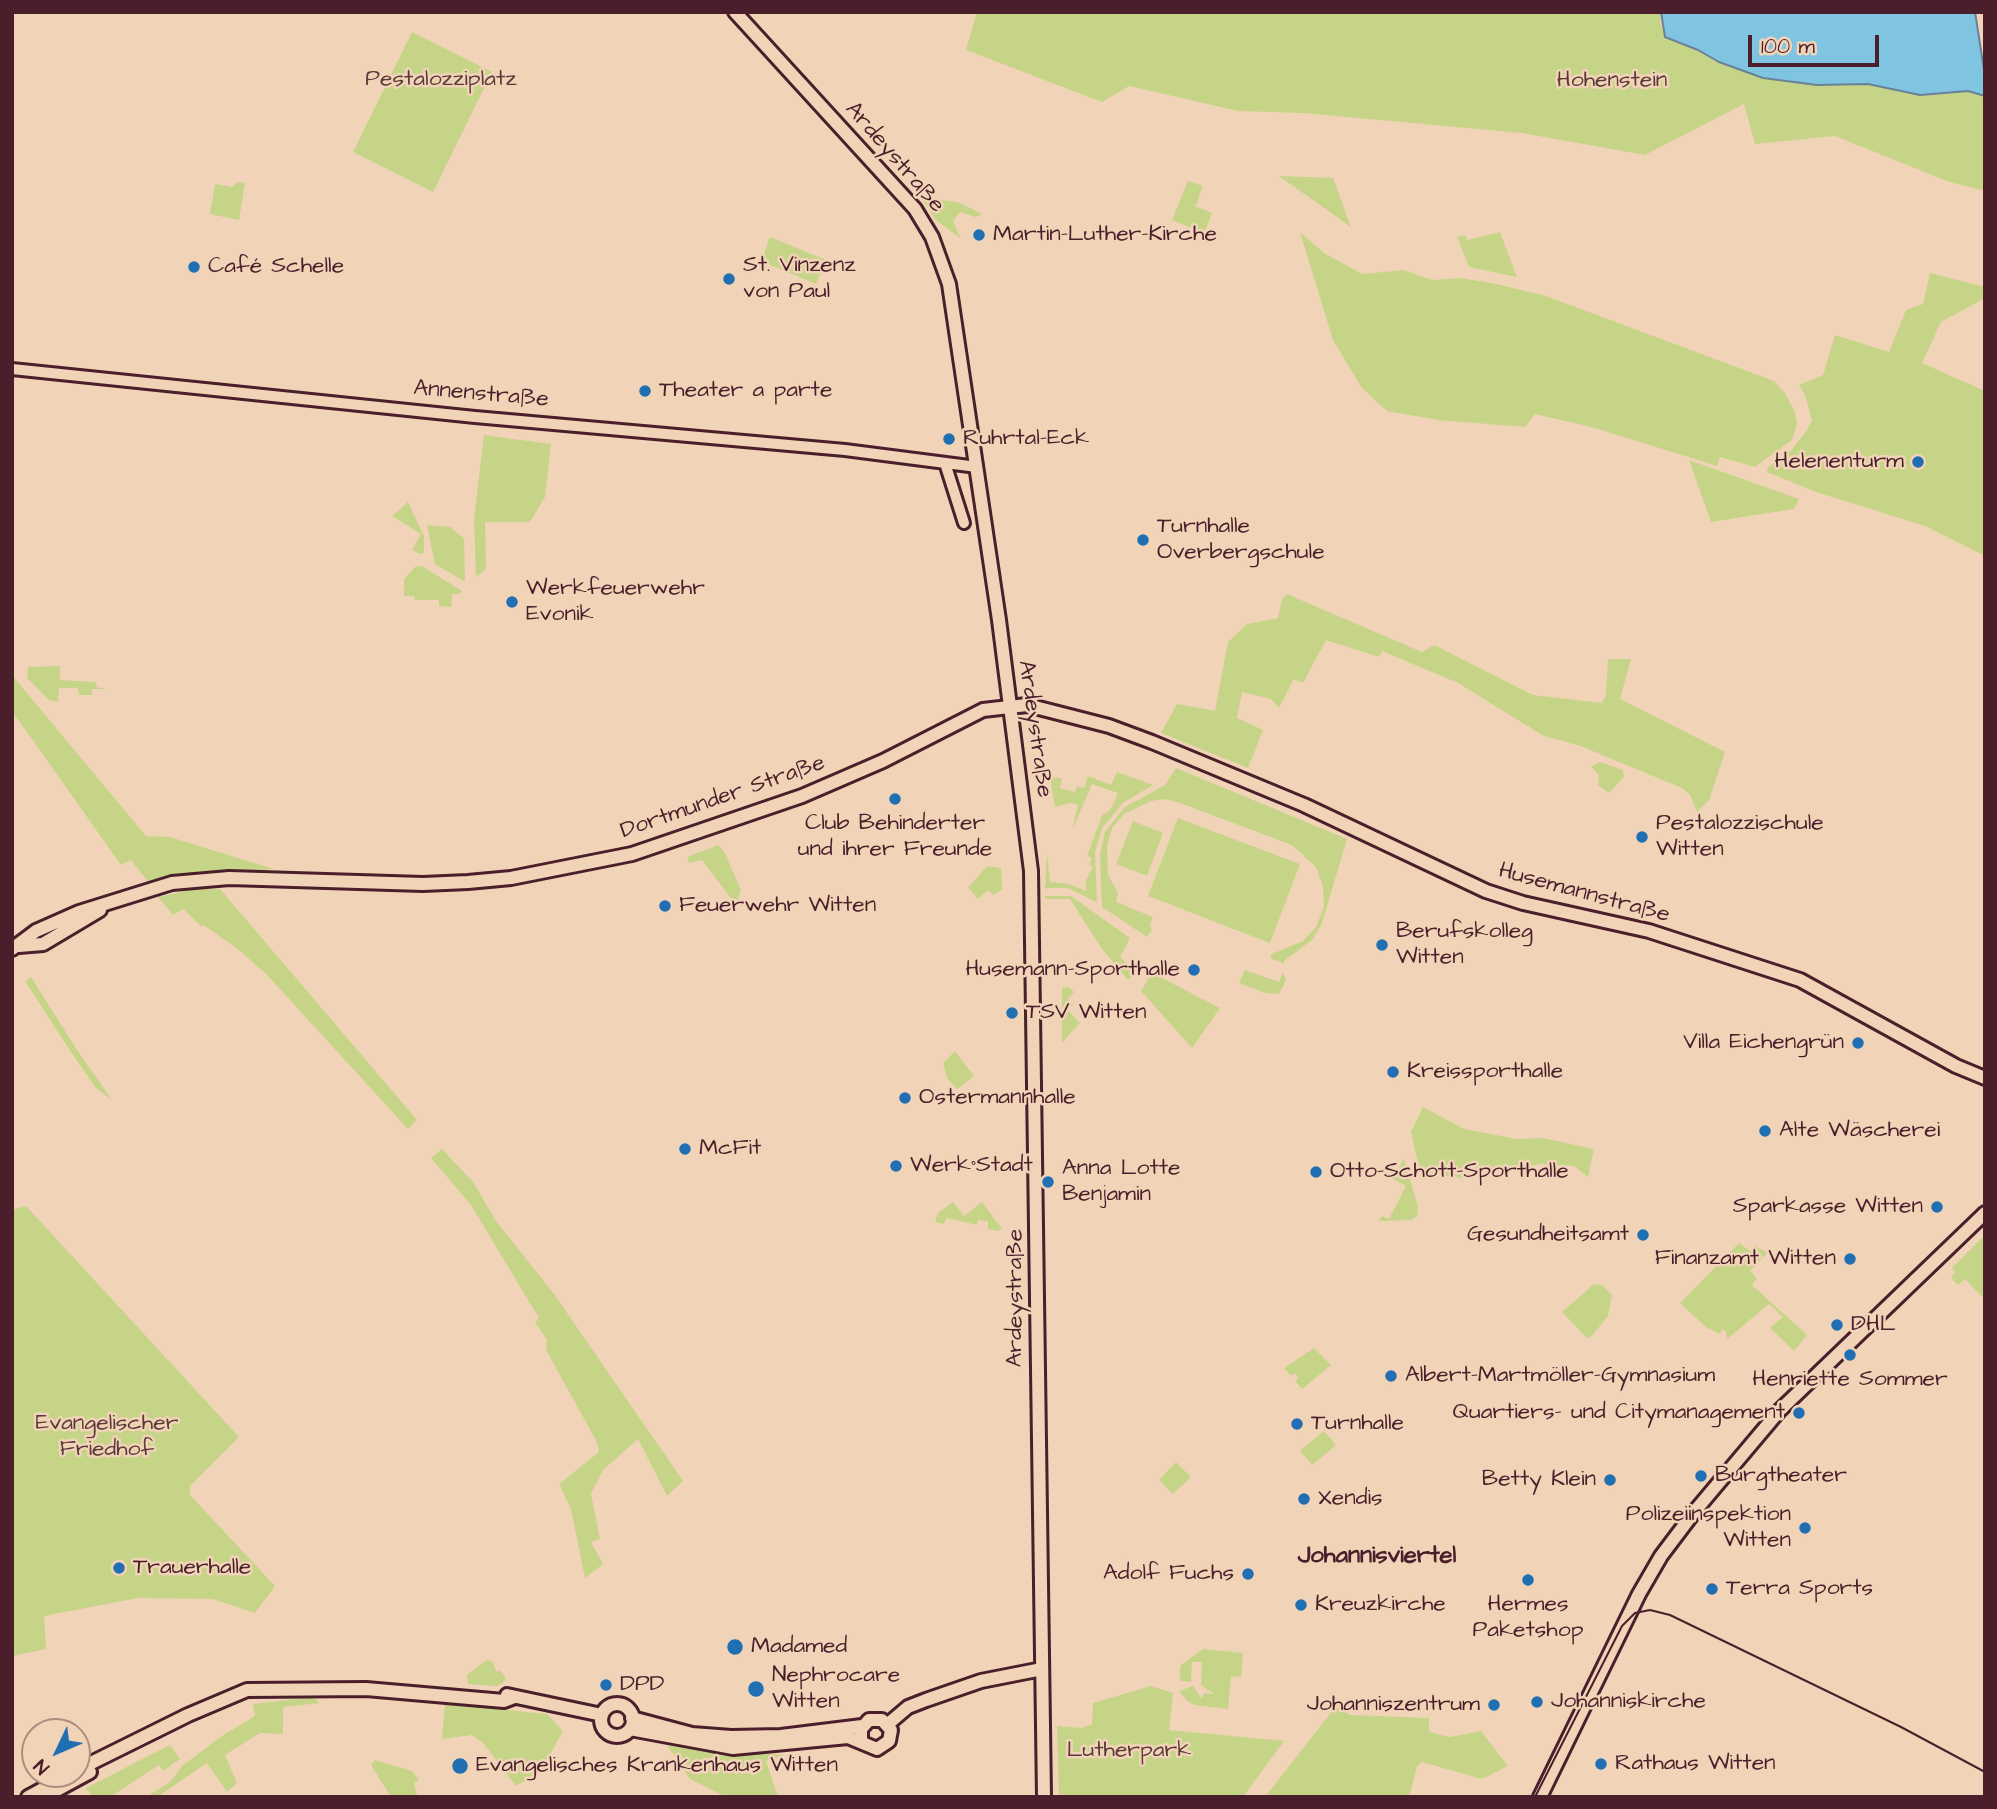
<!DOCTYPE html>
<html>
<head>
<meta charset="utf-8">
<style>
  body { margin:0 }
  #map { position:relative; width:1997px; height:1809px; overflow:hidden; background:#f1d4b7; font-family:"Architects Daughter",sans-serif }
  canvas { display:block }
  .frame { position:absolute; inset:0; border:14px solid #4a1f2b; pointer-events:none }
  .north { position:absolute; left:21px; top:1718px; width:70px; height:70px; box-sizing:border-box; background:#f1d4b7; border:2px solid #ae8c7f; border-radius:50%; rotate:226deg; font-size:19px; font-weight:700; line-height:28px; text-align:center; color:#4a1f2b }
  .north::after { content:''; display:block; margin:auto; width:24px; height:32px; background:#1f6fb2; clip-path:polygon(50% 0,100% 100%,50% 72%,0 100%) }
  .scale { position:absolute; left:1748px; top:35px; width:131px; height:32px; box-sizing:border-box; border:4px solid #4a1f2b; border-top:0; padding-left:9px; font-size:21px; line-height:24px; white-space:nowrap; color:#4a1f2b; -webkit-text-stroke:5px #f1d4b7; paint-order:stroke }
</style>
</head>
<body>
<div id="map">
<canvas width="1997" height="1809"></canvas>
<div class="frame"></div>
<div class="north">N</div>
<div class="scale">100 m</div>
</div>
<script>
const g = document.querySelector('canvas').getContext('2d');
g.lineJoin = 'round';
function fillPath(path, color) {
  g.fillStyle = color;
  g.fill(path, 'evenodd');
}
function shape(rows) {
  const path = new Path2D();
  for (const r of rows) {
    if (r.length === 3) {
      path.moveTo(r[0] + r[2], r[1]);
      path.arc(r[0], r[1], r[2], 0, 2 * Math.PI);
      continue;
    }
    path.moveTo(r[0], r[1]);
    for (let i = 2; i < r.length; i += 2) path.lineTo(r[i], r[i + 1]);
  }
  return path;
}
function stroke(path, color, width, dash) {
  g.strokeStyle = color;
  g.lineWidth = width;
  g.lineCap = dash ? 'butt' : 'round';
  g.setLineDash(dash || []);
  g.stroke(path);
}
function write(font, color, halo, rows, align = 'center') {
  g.font = font + ' "Architects Daughter",sans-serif';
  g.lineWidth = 5;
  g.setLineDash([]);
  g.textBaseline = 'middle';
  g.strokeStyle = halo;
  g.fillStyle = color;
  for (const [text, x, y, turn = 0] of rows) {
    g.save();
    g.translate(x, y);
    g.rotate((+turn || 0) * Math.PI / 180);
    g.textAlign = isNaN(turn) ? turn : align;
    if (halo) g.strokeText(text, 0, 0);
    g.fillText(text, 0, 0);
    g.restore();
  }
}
fillPath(shape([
  [977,12,1661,12,1660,21,1665,37,1698,50,1719,62,1763,78,1817,85,1868,84,1920,95,1968,91,1985,96,1985,191,1947,181,1835,136,1755,144,1744,104,1645,155,1522,133,1303,113,1238,111,1129,86,1102,102,966,50],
  [412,32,492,72,433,192,353,152],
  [1279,176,1333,178,1351,227],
  [1188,181,1203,186,1196,205,1190,204,1212,213,1204,233,1172,220],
  [238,182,245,183,239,220,210,214,215,184,232,187],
  [921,198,958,202,982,214,975,217,960,212,953,221,961,239,935,219],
  [1300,232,1324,253,1362,274,1404,270,1432,280,1460,278,1492,283,1546,296,1774,381,1785,393,1795,412,1797,424,1792,440,1755,467,1720,457,1717,466,1595,428,1535,414,1525,427,1438,420,1387,411,1362,388,1333,340],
  [1500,232,1517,277,1469,267,1457,237,1465,235,1467,240],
  [770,237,826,260,816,284,761,261],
  [1930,273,1985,287,1985,298,1941,322,1922,363,1985,391,1985,556,1925,526,1816,492,1767,472,1768,467,1791,451,1807,430,1812,420,1805,395,1799,385,1823,375,1835,335,1889,352,1906,310,1923,304],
  [484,435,551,444,545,497,530,522,485,522,486,569,476,577,474,519],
  [1689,460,1799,499,1794,509,1711,522],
  [408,502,424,537,424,553,420,554,412,550,421,534,392,516],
  [427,525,450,527,464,538,465,582,435,564],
  [422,566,462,591,460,594,452,594,451,607,439,606,439,600,415,600,414,596,404,596,404,579,415,567],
  [1287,594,1422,652,1434,645,1533,695,1602,703,1606,695,1608,659,1631,659,1620,699,1725,752,1709,800,1697,812,1690,795,1682,788,1578,745,1544,736,1458,683,1382,651,1379,657,1326,640,1303,683,1294,679,1279,708,1271,699,1242,692,1237,718,1263,730,1248,768,1161,733,1177,704,1215,711,1228,642,1247,624,1278,618,1282,599],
  [60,666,60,680,96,682,97,687,106,689,92,689,92,695,79,695,78,688,59,688,58,702,49,700,27,678,28,667],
  [12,675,146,836,170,837,274,869,175,876,150,884,131,860,121,865,12,711],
  [1600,762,1623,770,1624,777,1609,793,1598,785,1599,775,1591,767],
  [1176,768,1347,839,1322,923,1313,939,1284,961,1284,964,1270,958,1272,954,1303,941,1316,927,1324,907,1323,887,1316,867,1292,845,1180,803,1165,799,1151,801,1124,814,1112,828,1107,846,1108,875,1118,893,1116,902,1153,917,1150,925,1152,930,1147,937,1102,907,1100,854,1105,832,1125,807,1165,785],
  [1117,772,1153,785,1123,803,1102,828,1095,852,1097,902,1067,888,1045,888,1047,853,1050,882,1069,884,1086,891,1086,880,1093,867,1089,865,1092,858,1087,856,1103,813,1106,814,1112,807,1118,793,1092,784,1072,831,1078,805,1070,803,1055,807,1050,777,1062,778,1060,788,1075,792,1077,786,1084,788,1088,776,1111,785],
  [1178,818,1300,864,1270,943,1148,896],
  [1133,821,1163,833,1147,876,1116,864],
  [718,845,724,851,741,890,736,905,702,860,689,863,687,857],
  [987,866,1001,868,1002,890,993,895,988,890,978,899,968,888],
  [194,889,220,889,417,1120,408,1129,268,976,239,950,204,925,202,927,183,909,173,915,158,897],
  [1045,896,1071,896,1130,938,1120,957,1136,972,1128,980,1102,949,1070,899,1045,899],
  [1245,970,1279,982,1283,972,1286,980,1279,994,1266,993,1239,983],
  [1152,973,1220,1008,1192,1048,1141,991],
  [31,977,77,1050,112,1100,96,1088,71,1052,25,981],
  [1069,987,1074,992,1068,998,1073,1004,1068,1010,1080,1023,1062,1043,1062,988],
  [955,1051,974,1076,957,1089,947,1078,943,1063],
  [1423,1107,1464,1129,1517,1139,1543,1138,1594,1149,1588,1177,1574,1166,1541,1164,1463,1178,1420,1172,1411,1132],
  [442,1149,473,1182,496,1221,554,1294,683,1481,667,1496,638,1439,603,1470,591,1494,600,1539,591,1542,603,1564,585,1578,571,1509,559,1484,599,1452,597,1442,546,1350,547,1340,535,1322,539,1318,471,1205,431,1158],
  [1404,1158,1418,1207,1417,1216,1411,1220,1379,1221,1382,1216,1389,1219,1406,1186,1393,1179],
  [953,1202,964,1216,982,1202,1002,1229,999,1231,988,1229,988,1221,978,1220,977,1225,946,1218,944,1224,935,1222,938,1213],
  [26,1206,239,1437,190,1486,190,1495,275,1586,255,1613,213,1599,138,1598,44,1616,46,1649,12,1656,12,1210],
  [1985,1235,1985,1300,1965,1279,1958,1285,1951,1278,1955,1272,1952,1268],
  [1739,1243,1750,1251,1755,1245,1767,1253,1750,1271,1757,1278,1752,1285,1807,1335,1794,1351,1770,1328,1783,1317,1769,1304,1727,1339,1726,1332,1722,1329,1720,1334,1707,1328,1680,1303],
  [1594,1284,1602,1285,1612,1295,1608,1316,1590,1338,1586,1337,1562,1312],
  [1314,1348,1331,1365,1302,1389,1295,1381,1298,1378,1295,1373,1291,1376,1284,1368],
  [1324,1431,1336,1445,1312,1465,1300,1451],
  [1176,1462,1191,1477,1173,1494,1159,1480],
  [1203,1649,1243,1653,1241,1677,1231,1676,1228,1709,1195,1705,1187,1701,1179,1691,1193,1686,1201,1698,1205,1693,1214,1694,1201,1685,1202,1662,1192,1662,1191,1682,1180,1681,1180,1666],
  [487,1660,492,1661,497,1672,500,1670,503,1674,506,1679,503,1683,497,1686,468,1684,467,1675],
  [1151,1686,1173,1693,1169,1730,1284,1741,1243,1797,1059,1797,1057,1726,1081,1728,1092,1724,1093,1703],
  [313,1697,320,1703,283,1707,283,1734,260,1733,225,1755,237,1783,227,1792,207,1763,157,1797,146,1797,170,1782,182,1766,222,1736,255,1716,253,1704],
  [445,1704,547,1714,563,1731,541,1771,516,1786,483,1743,472,1735,442,1739],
  [1336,1706,1350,1715,1429,1718,1429,1732,1450,1737,1481,1731,1508,1766,1482,1779,1422,1762,1417,1766,1409,1797,1265,1797],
  [170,1745,180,1759,163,1771,159,1765,110,1797,93,1797,86,1788],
  [667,1745,785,1755,766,1761,778,1797,726,1797,690,1779],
  [375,1760,412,1771,419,1780,414,1783,417,1795,391,1797,371,1765]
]), '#c6d488');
const water = shape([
  [1661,12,1975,12,1985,76,1985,96,1968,91,1920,95,1868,84,1817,85,1763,78,1719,62,1698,50,1665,37,1661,12]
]);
fillPath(water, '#7fc4e0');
stroke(water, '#6a8298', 2);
const tertiary = shape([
  [12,369,475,417,845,450,977,467],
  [945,463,964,523]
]);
const secondary = shape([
  [735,12,915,209,932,237,949,284,999,620,1031,871,1044,1797],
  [19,946,43,944,100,910],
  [12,949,36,931,79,912,172,883,229,878,423,884,468,882,511,878,632,854,802,796,883,761,983,710,1027,705,1109,726,1152,742,1304,805,1486,891,1523,903,1649,931,1800,980,1956,1066,1985,1078],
  [507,1695,602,1715],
  [617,1720,16],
  [632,1718,692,1734,731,1737,781,1736,862,1726],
  [888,1724,908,1707,926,1700,981,1681,1042,1669],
  [630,1729,733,1748,848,1737,877,1749,889,1741,891,1730,882,1720,869,1720,861,1729,861,1740],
  [77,1770,188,1715,247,1690,366,1689,504,1701,512,1698],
  [28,1797,52,1784],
  [44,1797,90,1772],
  [1540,1797,1639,1594,1661,1556,1695,1511,1780,1410,1985,1213]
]);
stroke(tertiary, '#4a1f2b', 16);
stroke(secondary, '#4a1f2b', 18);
stroke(tertiary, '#f1d4b7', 10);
stroke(secondary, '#f1d4b7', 12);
stroke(shape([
  [1535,1797,1622,1626,1635,1613,1650,1610,1670,1615,1901,1727,1985,1772]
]), '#4a1f2b', 2);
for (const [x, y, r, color] of [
  [979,235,7,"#1f6fb2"],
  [194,267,7,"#1f6fb2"],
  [729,279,7,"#1f6fb2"],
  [645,391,7,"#1f6fb2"],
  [949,439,7,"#1f6fb2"],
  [1918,462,7,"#1f6fb2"],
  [1143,540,7,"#1f6fb2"],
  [512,602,7,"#1f6fb2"],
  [895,799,7,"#1f6fb2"],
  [1642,837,7,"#1f6fb2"],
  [665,906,7,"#1f6fb2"],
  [1382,945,7,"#1f6fb2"],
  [1194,970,7,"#1f6fb2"],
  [1012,1013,7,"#1f6fb2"],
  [1858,1043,7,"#1f6fb2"],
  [1393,1072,7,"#1f6fb2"],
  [905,1098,7,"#1f6fb2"],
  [1765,1131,7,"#1f6fb2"],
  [685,1149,7,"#1f6fb2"],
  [896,1166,7,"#1f6fb2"],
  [1316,1172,7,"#1f6fb2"],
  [1048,1182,7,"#1f6fb2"],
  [1937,1207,7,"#1f6fb2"],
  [1643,1235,7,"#1f6fb2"],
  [1850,1259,7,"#1f6fb2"],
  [1837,1325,7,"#1f6fb2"],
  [1850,1355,7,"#1f6fb2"],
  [1391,1376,7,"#1f6fb2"],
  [1799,1413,7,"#1f6fb2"],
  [1297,1424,7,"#1f6fb2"],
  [1701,1476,7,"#1f6fb2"],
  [1610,1480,7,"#1f6fb2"],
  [1304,1499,7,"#1f6fb2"],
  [1805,1528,7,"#1f6fb2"],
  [119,1568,7,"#1f6fb2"],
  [1248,1574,7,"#1f6fb2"],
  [1528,1580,7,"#1f6fb2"],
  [1712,1589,7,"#1f6fb2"],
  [1301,1605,7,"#1f6fb2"],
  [735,1647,9,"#1f6fb2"],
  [606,1685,7,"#1f6fb2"],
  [756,1689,9,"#1f6fb2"],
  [1537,1702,7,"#1f6fb2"],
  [1494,1705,7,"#1f6fb2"],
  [1601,1764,7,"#1f6fb2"],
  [460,1766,9,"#1f6fb2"]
]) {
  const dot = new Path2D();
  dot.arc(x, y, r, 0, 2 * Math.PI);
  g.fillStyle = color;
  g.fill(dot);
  stroke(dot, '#f1d4b7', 2.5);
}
write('23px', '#5d3a39', '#f1d4b7', [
  ["Pestalozziplatz",441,80],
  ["Hohenstein",1612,81],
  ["Evangelischer",107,1424],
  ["Friedhof",107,1450],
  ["Lutherpark",1129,1751]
]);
write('23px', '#4a1f2b', '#f1d4b7', [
  ["Ardeystraße",894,158,49],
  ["Annenstraße",481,395,5],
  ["Ardeystraße",1034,729,82],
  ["Dortmunder Straße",723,798,-19],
  ["Husemannstraße",1584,894,15],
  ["Ardeystraße",1016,1298,-90]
]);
write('23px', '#4a1f2b', '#f1d4b7', [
  ["Martin-Luther-Kirche",993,235],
  ["St. Vinzenz",743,266],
  ["von Paul",743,292],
  ["Café Schelle",208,267],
  ["Theater a parte",659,391],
  ["Ruhrtal-Eck",963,439],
  ["Helenenturm",1904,462,"right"],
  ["Turnhalle",1157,527],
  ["Overbergschule",1157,553],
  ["Werkfeuerwehr",526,589],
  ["Evonik",526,615],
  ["Club Behinderter",895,824,"center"],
  ["und ihrer Freunde",895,850,"center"],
  ["Pestalozzischule",1656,824],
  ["Witten",1656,850],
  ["Feuerwehr Witten",679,906],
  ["Berufskolleg",1396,932],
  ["Witten",1396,958],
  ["Husemann-Sporthalle",1180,970,"right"],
  ["TSV Witten",1026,1013],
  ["Villa Eichengrün",1844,1043,"right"],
  ["Kreissporthalle",1407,1072],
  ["Ostermannhalle",919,1098],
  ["Alte Wäscherei",1779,1131],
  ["McFit",699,1149],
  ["Werk°Stadt",910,1166],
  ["Anna Lotte",1062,1169],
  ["Benjamin",1062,1195],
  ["Otto-Schott-Sporthalle",1330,1172],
  ["Sparkasse Witten",1923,1207,"right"],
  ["Gesundheitsamt",1629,1235,"right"],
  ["Finanzamt Witten",1836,1259,"right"],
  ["DHL",1851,1325],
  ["Albert-Martmöller-Gymnasium",1405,1376],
  ["Henriette Sommer",1850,1380,"center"],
  ["Quartiers- und Citymanagement",1785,1413,"right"],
  ["Turnhalle",1311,1424],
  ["Burgtheater",1715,1476],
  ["Betty Klein",1596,1480,"right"],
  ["Xendis",1318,1499],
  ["Polizeiinspektion",1791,1515,"right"],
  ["Witten",1791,1541,"right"],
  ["Trauerhalle",133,1568],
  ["Adolf Fuchs",1234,1574,"right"],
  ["Terra Sports",1726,1589],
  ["Kreuzkirche",1315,1605],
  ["Hermes",1528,1605,"center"],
  ["Paketshop",1528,1631,"center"],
  ["Madamed",751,1647],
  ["Nephrocare",772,1676],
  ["Witten",772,1702],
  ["DPD",620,1685],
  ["Johanniskirche",1551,1702],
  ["Johanniszentrum",1480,1705,"right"],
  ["Rathaus Witten",1615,1764],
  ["Evangelisches Krankenhaus Witten",476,1766]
], 'left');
write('bold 24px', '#4a1f2b', '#f1d4b7', [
  ["Johannisviertel",1377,1557]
]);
</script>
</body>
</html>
